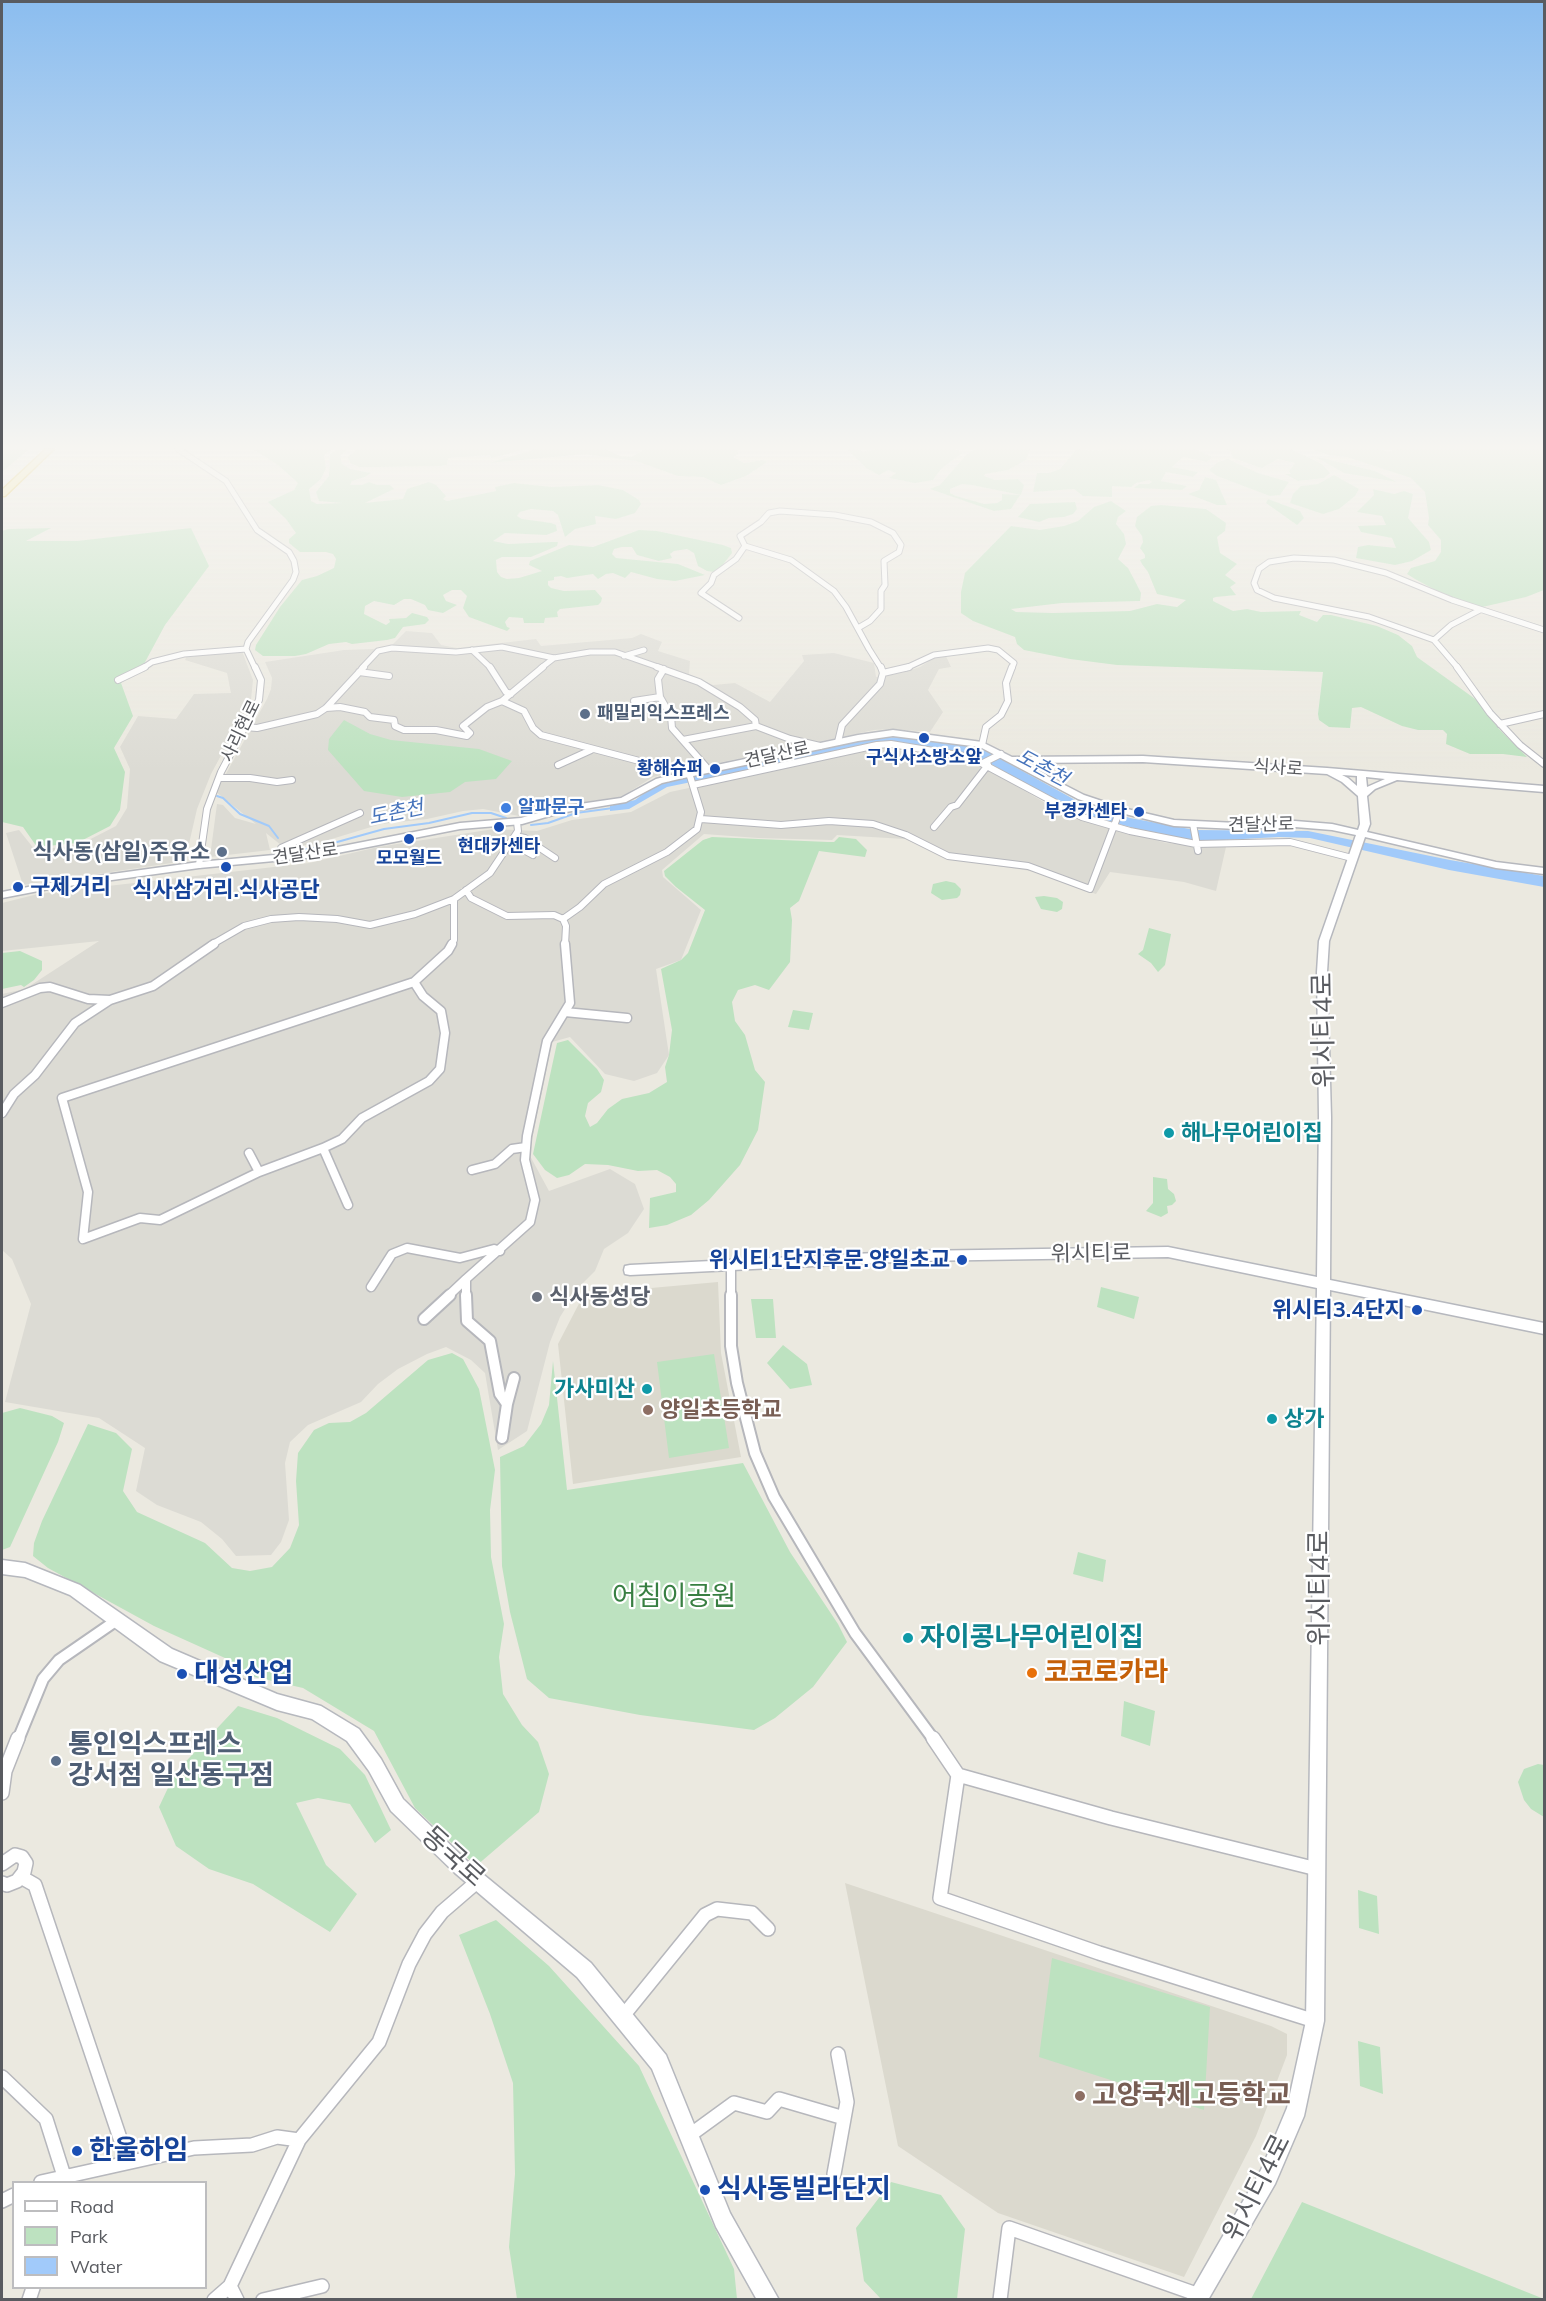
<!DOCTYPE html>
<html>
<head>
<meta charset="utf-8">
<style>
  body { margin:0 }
  #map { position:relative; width:1546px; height:2301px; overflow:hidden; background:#ebe9e0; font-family:Mulish,sans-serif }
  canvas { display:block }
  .frame { position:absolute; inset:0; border:3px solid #595b60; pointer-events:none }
  .legend { position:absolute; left:12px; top:2181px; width:195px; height:108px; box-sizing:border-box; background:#fff; border:2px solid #bdbdbf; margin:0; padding:8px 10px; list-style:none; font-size:18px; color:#595b60 }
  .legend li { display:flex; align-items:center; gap:12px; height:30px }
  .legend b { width:30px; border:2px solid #bdbdbf }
</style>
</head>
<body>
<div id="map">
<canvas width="1546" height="2301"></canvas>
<div class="frame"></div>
<ul class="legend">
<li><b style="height:8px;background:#fff"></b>Road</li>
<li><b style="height:16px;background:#bde2c0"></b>Park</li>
<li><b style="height:16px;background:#a1cafa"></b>Water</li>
</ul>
</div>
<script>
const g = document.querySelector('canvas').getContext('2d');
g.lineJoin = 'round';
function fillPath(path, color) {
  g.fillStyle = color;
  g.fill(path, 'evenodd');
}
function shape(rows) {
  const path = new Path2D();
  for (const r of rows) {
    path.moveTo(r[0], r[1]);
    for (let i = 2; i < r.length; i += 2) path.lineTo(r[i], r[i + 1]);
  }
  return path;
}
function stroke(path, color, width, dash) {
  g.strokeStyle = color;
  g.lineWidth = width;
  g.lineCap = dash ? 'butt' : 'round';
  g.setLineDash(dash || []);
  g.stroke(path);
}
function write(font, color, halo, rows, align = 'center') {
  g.font = font + ' Mulish,"Noto Sans KR",sans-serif';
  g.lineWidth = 4.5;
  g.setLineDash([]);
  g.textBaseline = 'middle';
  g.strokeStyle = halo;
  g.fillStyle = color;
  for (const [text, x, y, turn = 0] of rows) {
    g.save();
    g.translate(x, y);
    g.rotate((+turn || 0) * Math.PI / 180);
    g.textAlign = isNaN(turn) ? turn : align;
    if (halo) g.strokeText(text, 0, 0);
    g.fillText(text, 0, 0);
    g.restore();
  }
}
fillPath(shape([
  [406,631,432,633,441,645,457,648,536,639,541,646,632,638,641,634,662,642,658,651,690,661,689,674,713,685,735,683,770,702,804,661,802,655,834,653,874,663,876,677,901,673,920,667,935,657,946,656,951,667,939,669,928,690,943,712,930,732,892,729,874,730,666,774,653,777,621,797,570,804,519,816,483,809,463,811,427,819,381,824,312,845,297,845,286,849,266,833,270,850,210,857,217,804,223,805,235,818,256,824,216,792,267,699,271,689,272,678,265,662,344,650,373,649,392,645],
  [242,651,253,680,251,700,211,774,197,809,185,861,23,885,6,833,19,830,35,850,79,845,116,826,127,808,130,769,120,747,138,716,176,719,194,694,231,693,227,673,185,660,186,657],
  [879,748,971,759,1047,804,1097,825,1166,843,1226,847,1216,891,1184,882,1110,872,1096,894,1031,871,950,859,905,839,837,835,832,840,758,838,704,834,662,870,663,877,701,910,681,960,656,969,669,1055,657,1073,634,1081,605,1074,570,1037,552,1042,529,1154,549,1191,610,1169,635,1184,644,1209,628,1233,604,1249,595,1271,578,1288,560,1317,550,1342,527,1431,498,1450,485,1373,471,1360,446,1347,427,1354,398,1369,378,1384,361,1402,308,1425,290,1442,285,1463,289,1520,281,1542,271,1555,236,1556,222,1539,201,1522,157,1505,136,1491,145,1448,99,1418,5,1402,31,1304,12,1259,2,1250,2,994,25,989,99,941,2,951,2,903,38,894,309,863,378,847,494,829,537,831,572,820,631,812,670,792]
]), '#dcdbd4');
fillPath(shape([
  [718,1282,721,1353,741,1457,573,1484,558,1344,584,1294],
  [845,1883,1271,2026,1287,2034,1287,2055,1256,2136,1184,2277,998,2213,898,2146]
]), '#dbd9ce');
fillPath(shape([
  [2,449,29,449,2,472],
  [253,449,332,449,324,455,326,468,321,479,309,489,311,501,317,504,342,503,319,501,316,492,329,476,330,454,338,449,348,449,340,456,342,464,350,469,371,473,365,477,352,481,350,485,362,485,369,482,377,485,390,485,394,489,365,503,403,499,407,489,429,482,436,485,446,496,443,499,447,501,496,491,495,487,514,483,552,487,598,485,623,490,639,500,641,504,635,513,616,519,595,516,596,524,575,529,565,537,558,515,553,511,531,509,520,512,517,516,522,519,551,523,556,525,557,531,546,535,505,533,493,541,508,544,552,542,558,542,557,546,531,557,502,557,496,560,497,572,501,577,507,579,519,578,542,571,529,565,530,561,569,545,593,547,639,530,657,531,723,545,731,548,732,553,721,567,714,572,707,571,698,566,694,553,687,549,674,551,670,554,672,558,659,561,637,555,632,547,622,547,614,549,612,554,616,558,678,564,705,575,675,581,657,579,631,572,625,578,613,573,606,574,598,579,593,574,567,578,561,576,554,577,554,580,548,581,548,585,551,588,564,591,595,590,602,598,601,602,598,605,560,609,557,612,558,617,545,618,544,623,524,623,523,618,509,617,505,622,507,627,510,628,507,631,469,617,463,608,467,596,461,590,452,590,443,595,446,601,457,605,443,613,428,610,425,605,411,599,404,599,394,605,374,601,365,606,364,614,386,625,390,622,389,619,406,618,412,613,427,617,429,620,425,624,403,627,395,638,387,640,352,644,346,642,329,644,306,654,295,656,263,656,255,650,256,645,280,607,302,580,317,576,334,568,336,559,333,554,326,552,300,552,289,543,289,539,296,533,286,519,268,502,294,490,298,483,278,465],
  [357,449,526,449,491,458,490,455,448,458,447,465,441,466,379,467,359,467,350,463,348,457],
  [536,449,605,449,620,456,632,457,645,449,736,449,739,453,733,457,744,463,763,460,767,462,746,476,721,485,703,477,678,476,636,461,585,454,489,463],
  [847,449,858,449,863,452,876,449,955,449,962,453,941,469,933,480,915,483,889,478,896,473,888,470,879,475,866,468],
  [975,449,1030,449,1026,460,1008,470,985,474,984,476,995,480,1018,479,1024,485,1021,495,972,485,962,484,950,489,950,493,956,496,984,504,997,503,1002,500,1002,494,1020,495,1011,509,994,511,930,489,940,485,966,455],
  [1077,449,1096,451,1110,449,1194,449,1212,457,1207,462,1183,457,1172,467,1198,472,1193,477,1166,472,1161,481,1187,486,1182,490,1134,488,1139,484,1149,484,1152,482,1149,480,1136,483,1131,487,1112,486,1112,497,1083,496,1074,489,1033,492,1037,473,1049,473,1060,469],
  [1226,449,1291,449,1322,464,1330,473,1324,478,1298,481,1285,474,1291,474,1289,471,1295,463,1278,459,1262,468,1258,467,1233,458,1230,451],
  [1312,449,1377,449,1388,452,1401,449,1544,449,1544,590,1526,597,1478,608,1461,604,1415,579,1407,574,1411,568,1435,561,1441,552,1441,540,1428,525,1429,518,1425,492,1411,478,1347,457,1329,455],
  [1314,456,1375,471,1397,482,1344,473],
  [1228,459,1258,473,1289,482,1280,495,1270,496,1217,476,1209,470,1218,462],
  [1334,475,1359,489,1355,496,1339,509,1323,514,1290,503,1293,494,1301,486,1318,484],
  [1205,477,1216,480,1227,505,1217,505,1188,494,1199,490],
  [1373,489,1394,494,1404,491,1413,494,1408,518,1429,542,1431,550,1412,561,1395,565,1356,558,1358,547,1368,545,1396,548,1392,538,1361,532,1358,526,1386,525,1382,516,1357,512,1374,495],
  [1268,499,1300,511,1304,518,1297,525,1266,503],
  [1111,501,1126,511,1118,517,1116,524,1124,534,1126,544,1118,559,1128,568,1135,581,1141,593,1140,601,1062,603,1011,609,1016,612,1053,613,1130,611,1157,604,1177,607,1186,600,1157,594,1148,572,1142,564,1140,560,1145,558,1145,555,1140,548,1143,542,1142,536,1135,526,1137,517,1151,506,1161,505,1206,509,1226,523,1225,531,1217,537,1220,553,1237,564,1225,575,1236,583,1230,587,1236,595,1216,597,1213,598,1213,601,1233,611,1247,609,1261,612,1301,611,1299,615,1317,622,1323,615,1331,615,1377,626,1398,635,1412,646,1417,657,1478,701,1499,729,1527,757,1503,754,1470,754,1446,744,1447,734,1443,730,1418,730,1402,726,1361,707,1352,708,1350,728,1329,727,1319,720,1318,714,1323,672,1117,665,1070,659,1024,650,1017,644,1015,637,973,621,961,613,961,592,965,573,1011,526,1040,530,1064,526,1078,521,1094,507],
  [1075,502,1077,509,1073,514,1064,517,1049,518,1039,522,1018,517,1030,504],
  [51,528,26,541,77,541,191,528,209,566,165,625,144,664,121,683,133,716,114,748,125,772,120,810,110,826,77,843,37,847,23,827,2,822,2,531,8,529],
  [344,720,370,734,391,740,479,749,512,761,496,779,465,782,450,792,402,797,364,791,328,750,329,739],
  [712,837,828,842,834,842,839,837,856,839,867,850,865,857,819,851,799,901,790,908,792,920,790,962,769,990,755,985,738,990,732,1002,735,1021,745,1035,755,1070,765,1082,758,1130,740,1165,709,1200,691,1215,667,1225,649,1228,650,1198,676,1192,676,1184,670,1177,657,1170,638,1171,608,1165,585,1164,569,1175,557,1178,545,1170,533,1154,557,1043,568,1040,597,1069,604,1080,601,1092,588,1103,585,1116,590,1127,597,1123,608,1109,622,1099,649,1093,667,1082,665,1067,669,1055,672,1030,661,969,681,960,688,953,705,910,676,887,665,876,664,871,703,840],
  [946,881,955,883,961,889,960,895,957,898,942,900,931,893,933,884],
  [1044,896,1057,898,1063,902,1062,909,1057,912,1041,909,1035,897],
  [1149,928,1171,934,1165,965,1158,972,1151,963,1138,954,1143,950],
  [20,951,42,961,42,970,34,980,24,987,21,985,2,989,2,953],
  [793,1010,813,1013,809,1030,788,1027],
  [1153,1177,1167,1179,1168,1189,1174,1194,1176,1201,1172,1205,1167,1206,1168,1213,1161,1217,1146,1211,1153,1203],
  [1101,1287,1139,1297,1134,1319,1097,1307],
  [773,1299,776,1338,756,1338,751,1299],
  [783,1345,807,1364,812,1385,790,1389,767,1363],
  [452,1353,463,1359,479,1389,495,1470,490,1510,491,1557,504,1624,499,1657,503,1694,522,1725,538,1742,549,1774,539,1812,476,1866,415,1808,374,1731,303,1688,246,1675,225,1658,154,1626,48,1568,33,1556,34,1543,42,1521,88,1424,116,1433,132,1449,123,1491,137,1512,205,1543,232,1568,250,1571,272,1567,290,1548,299,1525,296,1481,298,1453,314,1430,329,1423,350,1422,366,1413,428,1360],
  [714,1354,729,1448,669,1458,657,1362],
  [553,1361,567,1490,743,1463,790,1552,838,1624,847,1642,813,1687,775,1718,754,1730,640,1715,549,1698,527,1679,510,1612,502,1566,500,1457,524,1446,541,1424,549,1405],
  [20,1408,52,1416,64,1423,58,1442,10,1547,2,1550,2,1413],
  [1078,1552,1106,1560,1103,1582,1073,1574],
  [1124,1701,1155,1711,1150,1746,1121,1736],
  [238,1706,277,1718,340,1749,365,1775,391,1830,375,1843,350,1804,318,1798,296,1803,326,1865,357,1894,330,1932,253,1884,209,1869,176,1846,159,1807,175,1773],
  [1538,1764,1544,1765,1544,1817,1531,1809,1524,1800,1518,1782,1524,1769],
  [1358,1890,1377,1896,1379,1934,1359,1928],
  [496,1920,549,1966,639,2066,734,2269,737,2299,517,2299,509,2247,515,2174,513,2083,490,2014,459,1935],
  [1052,1958,1210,2007,1204,2110,1039,2057],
  [1358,2041,1380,2047,1383,2094,1360,2086],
  [891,2182,941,2195,965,2229,957,2299,881,2299,864,2281,856,2228],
  [1302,2202,1544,2299,1251,2299]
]), '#bde2c0');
fillPath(shape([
  [897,737,966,745,984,750,1079,802,1130,818,1195,830,1308,831,1450,860,1544,876,1544,887,1449,870,1310,838,1279,837,1206,841,1181,839,1141,830,1086,815,1031,787,979,757,927,746,876,744,667,787,629,809,610,811,610,806,635,800,653,787,666,782,865,740]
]), '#a1cafa');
stroke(shape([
  [217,796,223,798,240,814,269,826,278,838],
  [531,825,548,823,576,813,613,808],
  [294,849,312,849,384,829,429,823,472,813,491,813,506,818]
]), '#a1cafa', 2);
const streetFar4 = shape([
  [178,449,226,481,257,530,289,552,294,561,296,572,293,580,248,642,246,649,255,668],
  [739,618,701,593,711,583,714,575,736,559,745,546],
  [858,628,870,621,881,609,881,591,885,585,884,561,899,552,901,545,893,533,871,522,835,515,780,511,769,513,761,522,740,536,745,546,791,560,834,591,846,607,869,649,881,668],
  [1434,640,1451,625,1480,610],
  [472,650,491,668],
  [624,656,644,650],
  [143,668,152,662,184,654,246,649],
  [362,668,378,651,392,648,456,652,502,647,554,658,590,652,615,652,661,668],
  [541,668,554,658],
  [906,668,934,655,988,648,998,650,1014,663,1012,668],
  [1458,668,1434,640,1369,617,1274,598,1257,590,1254,583,1259,569,1269,562,1294,558,1334,560,1386,573,1452,600,1544,630]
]);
const streetFar3 = shape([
  [490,667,506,692,511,694],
  [543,667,502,701,524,711,533,728,541,735,647,763,662,770,669,778],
  [657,667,699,682,740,707,755,720,756,726,790,739,820,746],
  [1457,667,1490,713,1520,745,1544,764],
  [664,669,658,679,660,697,671,716,672,728,708,769],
  [359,672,389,676],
  [883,673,909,667],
  [118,680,145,667],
  [634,701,660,697],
  [326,708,340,707,365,712,370,717,394,720,395,726,404,730,436,730,467,736,470,733,463,726,487,707,502,701],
  [1500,724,1544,714],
  [245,727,257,728,317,714,326,708,364,667],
  [683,740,756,726],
  [838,742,842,725,880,684,883,673,881,667],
  [982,745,986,727,1001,715,1008,701,1006,683,1012,667],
  [983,763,1001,754],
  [558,765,591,750],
  [219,778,250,778,277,782,292,780],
  [693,785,877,745,891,744,970,757,1082,817,1130,831,1196,844,1290,842,1352,858],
  [701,819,781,825,829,821,873,824,906,835,948,856,1028,866,1090,889,1120,810],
  [1193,824,1198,851],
  [934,827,951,807,957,805,988,765],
  [515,836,525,838,555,858],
  [511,843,533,855],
  [279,858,281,848,360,813],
  [199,865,207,809,221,772,259,700,261,680,255,667],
  [466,890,471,898,507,916,554,915,563,919,566,926,565,945],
  [563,919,580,907,604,884,667,852,697,829,701,812,689,773],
  [211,945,244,926,271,919,299,917,337,919,370,925,415,914,454,899],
  [451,945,454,940,454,899,490,873,518,831,517,822]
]);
const streetFar2 = shape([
  [414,982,423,996,441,1011,445,1033,440,1069,429,1081,362,1118,342,1139,323,1148,259,1172,160,1220,140,1218,83,1239,88,1192,62,1098,414,982],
  [414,982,448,951,452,944],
  [2,1003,40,988,50,987,88,999,110,1000],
  [565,1012,627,1018],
  [2,1113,14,1094,35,1075,75,1023,110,1000,153,986,214,944],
  [323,1148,348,1205],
  [249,1153,259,1172],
  [472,1170,495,1164,512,1149,526,1147],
  [731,1265,731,1296],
  [371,1287,392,1254,407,1248,460,1258,494,1249,500,1251],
  [448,1296,466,1279],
  [466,1296,466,1279,530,1222,535,1200,525,1160,527,1136,547,1041,570,1003,565,944]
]);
const streetFar1 = shape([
  [466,1295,467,1321,490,1341,500,1394,507,1404,502,1438],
  [731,1295,731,1346,737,1383,755,1453,774,1497,855,1633,934,1740],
  [424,1319,450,1295],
  [507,1404,514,1378],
  [18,1740,43,1679,59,1660,117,1620]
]);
const street = shape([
  [933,1738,958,1775,940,1898,1099,1953,1315,2021],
  [958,1775,1111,1818,1317,1869],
  [2,1793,5,1771,18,1738],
  [2,1864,15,1855,22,1857,26,1863,24,1872,17,1881,7,1885,2,1883],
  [21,1877,35,1885,128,2162],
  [623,2016,705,1915,717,1909,752,1913,768,1929],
  [2,2077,46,2119,64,2176,62,2182],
  [690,2135,734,2103,767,2112,779,2099,844,2118],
  [834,2174,847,2102,838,2054],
  [41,2182,194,2148,252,2145,277,2137,299,2140],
  [2,2201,14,2195],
  [230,2286,237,2300],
  [29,2300,33,2288],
  [214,2300,230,2286,299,2140,379,2042,409,1964,425,1934,442,1912,478,1881],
  [263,2300,322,2286],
  [1000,2300,1009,2228,1199,2295]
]);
const secondary = shape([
  [893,730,982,742,1012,757,1143,756,1327,768,1544,786,1544,792,1397,780,1375,789,1367,796,1370,824,1367,832,1496,862,1544,868,1544,874,1496,868,1365,837,1329,941,1327,972,1331,1117,1330,1280,1544,1323,1544,1334,1330,1290,1324,2021,1304,2116,1275,2184,1208,2300,1186,2300,1261,2170,1287,2108,1306,2021,1317,1288,1168,1257,916,1261,630,1275,625,1274,624,1270,625,1266,630,1265,916,1251,1168,1247,1317,1277,1319,1117,1317,972,1319,941,1356,835,1332,830,1295,827,1237,829,1174,826,1117,812,1078,799,980,747,893,736,858,741,679,779,662,783,626,802,560,813,522,824,460,829,317,857,199,868,54,888,2,898,2,892,54,882,199,862,317,851,460,823,521,818,559,807,621,798,656,779,679,773,858,735,893,730],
  [1143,762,1327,774,1342,782,1358,796,1360,824,1358,830,1332,824,1295,821,1237,823,1174,820,1123,808,1084,795,1022,763,1143,762],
  [1342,775,1357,776,1357,786,1348,778,1342,775],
  [1366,777,1385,779,1367,787,1366,777],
  [2,1560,25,1563,80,1585,172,1649,277,1694,321,1706,359,1729,381,1759,403,1799,467,1861,591,1963,666,2055,730,2213,779,2300,757,2300,716,2227,652,2069,577,1977,455,1873,391,1811,369,1771,347,1741,312,1719,277,1710,160,1661,70,1595,25,1577,2,1574,2,1560]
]);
const highway = shape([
  [46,449,54,449,5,496,2,496,2,490,46,449]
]);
stroke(streetFar4, '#b6b7bc', 7);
stroke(streetFar3, '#b6b7bc', 8);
stroke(streetFar2, '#b6b7bc', 11);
stroke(streetFar1, '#b6b7bc', 14);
stroke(street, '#b6b7bc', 16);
stroke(secondary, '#b6b8be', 3);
stroke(highway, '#deb10c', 3);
stroke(streetFar4, '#fff', 5);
stroke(streetFar3, '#fff', 6);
stroke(streetFar2, '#fff', 8);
stroke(streetFar1, '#fff', 10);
stroke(street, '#fff', 13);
fillPath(secondary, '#fff');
fillPath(highway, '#f6e68b');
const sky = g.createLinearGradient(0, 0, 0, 771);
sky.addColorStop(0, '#8bbdef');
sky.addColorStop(0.58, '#f6f5f1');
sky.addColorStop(1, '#f6f5f100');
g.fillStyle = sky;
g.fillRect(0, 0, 1546, 771);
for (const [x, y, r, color] of [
  [585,714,6,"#5c6f8a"],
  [924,738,6,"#1a4fb4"],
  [715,769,6,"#1a4fb4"],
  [506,808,6,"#3f7fe0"],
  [1139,812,6,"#1a4fb4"],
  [499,827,6,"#1a4fb4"],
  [409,839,6,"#1a4fb4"],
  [222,852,6,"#5c6f8a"],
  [226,867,6,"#1a4fb4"],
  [18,887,6,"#1a4fb4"],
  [1169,1133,6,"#0f9aa8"],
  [962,1260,6,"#1a4fb4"],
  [537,1297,6,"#6b7280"],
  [1417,1310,6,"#1a4fb4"],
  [647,1389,6,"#0f9aa8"],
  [648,1410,6,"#8d6e63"],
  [1272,1419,6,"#0f9aa8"],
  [908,1638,6,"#0f9aa8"],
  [1032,1673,6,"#e8710a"],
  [182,1674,6,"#1a4fb4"],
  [56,1761,6,"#5c6f8a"],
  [1080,2096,6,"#8d6e63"],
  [77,2151,6,"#1a4fb4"],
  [705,2190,6,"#1a4fb4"]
]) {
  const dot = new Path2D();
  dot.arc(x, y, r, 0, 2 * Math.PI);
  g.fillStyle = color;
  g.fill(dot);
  stroke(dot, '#fff', 2);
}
write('bold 18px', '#4e5e75', '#fff', [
  ["패밀리익스프레스",597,714]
], 'left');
write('18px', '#595b60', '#fff', [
  ["사리현로",241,731,-64],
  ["견달산로",777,755,-12],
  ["식사로",1278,768,4],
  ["견달산로",1261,825,-1],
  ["견달산로",305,854,-8]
]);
write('bold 18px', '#164399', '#fff', [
  ["구식사소방소앞",924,758],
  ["황해슈퍼",703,769,"right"],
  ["부경카센타",1127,812,"right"],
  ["현대카센타",499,847],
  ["모모월드",409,859]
]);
write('bold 18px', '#366cbe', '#fff', [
  ["알파문구",518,808]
], 'left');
write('italic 20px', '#4673bb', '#fff', [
  ["도촌천",1042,768,28],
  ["도촌천",396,813,-12]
]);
write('bold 22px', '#4e5e75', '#fff', [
  ["식사동(삼일)주유소",210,852]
], 'right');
write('bold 22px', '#164399', '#fff', [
  ["구제거리",30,887,"left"],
  ["식사삼거리.식사공단",226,890,"center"],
  ["위시티1단지후문.양일초교",950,1260],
  ["위시티3.4단지",1405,1310]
], 'right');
write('bold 22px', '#0d838f', '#fff', [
  ["해나무어린이집",1181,1133],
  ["가사미산",635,1389,"right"],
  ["상가",1284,1419]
], 'left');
write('22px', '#595b60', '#fff', [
  ["위시티로",1091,1254,-1]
]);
write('bold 22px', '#5b616d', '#fff', [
  ["식사동성당",549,1297]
], 'left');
write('bold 22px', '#785e54', '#fff', [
  ["양일초등학교",660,1410]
], 'left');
write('27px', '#595b60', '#fff', [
  ["위시티4로",1324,1030,-91],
  ["위시티4로",1320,1588,-90],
  ["동국로",453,1857,42],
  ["위시티4로",1257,2188,-63]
]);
write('27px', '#387f42', '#fff', [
  ["어침이공원",674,1597]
]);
write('bold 27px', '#0d838f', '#fff', [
  ["자이콩나무어린이집",920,1638]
], 'left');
write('bold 27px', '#c56008', '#fff', [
  ["코코로카라",1044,1673]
], 'left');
write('bold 27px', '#164399', '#fff', [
  ["대성산업",194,1674],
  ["한울하임",89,2151],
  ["식사동빌라단지",717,2190]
], 'left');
write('bold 27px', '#4e5e75', '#fff', [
  ["통인익스프레스",68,1745],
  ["강서점 일산동구점",68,1776]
], 'left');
write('bold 27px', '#785e54', '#fff', [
  ["고양국제고등학교",1092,2096]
], 'left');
</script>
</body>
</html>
